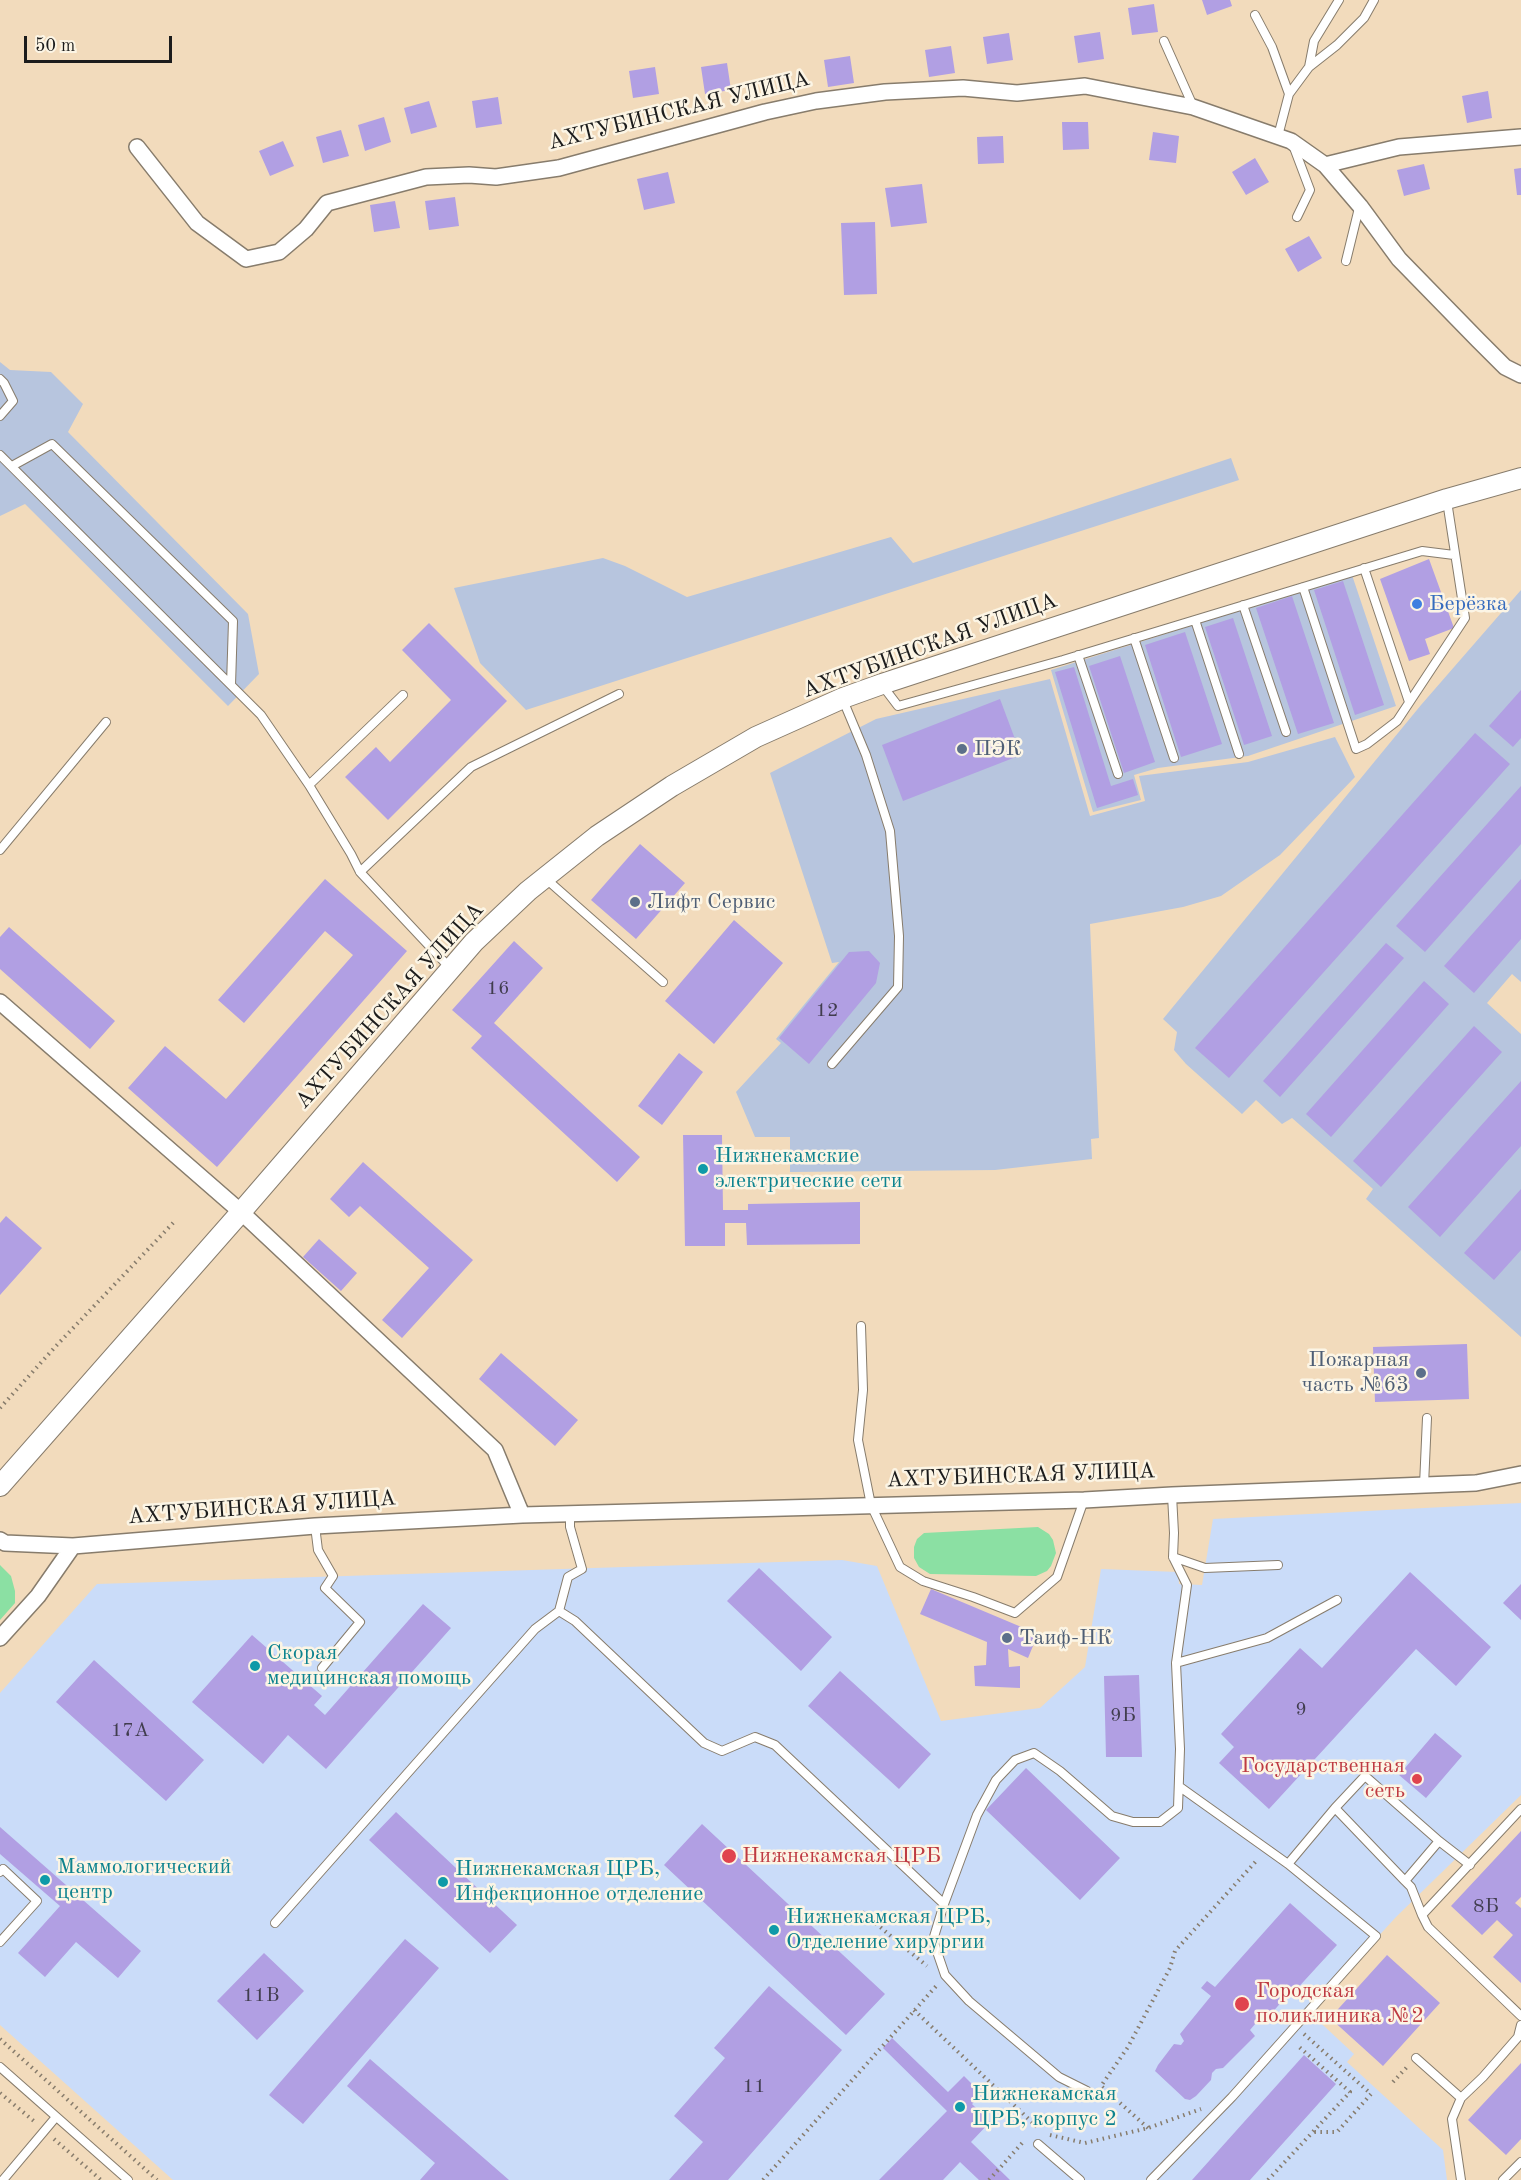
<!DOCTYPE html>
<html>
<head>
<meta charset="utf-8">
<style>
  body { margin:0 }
  #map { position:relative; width:1521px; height:2180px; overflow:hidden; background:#f2dbbc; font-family:"Old Standard TT",serif }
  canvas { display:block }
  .scale { position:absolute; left:24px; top:36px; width:148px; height:27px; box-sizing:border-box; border:3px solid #1c1c1c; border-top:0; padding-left:8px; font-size:18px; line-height:21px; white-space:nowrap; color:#1c1c1c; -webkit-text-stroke:4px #fcf5e5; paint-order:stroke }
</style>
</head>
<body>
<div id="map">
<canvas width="1521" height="2180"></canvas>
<div class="scale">50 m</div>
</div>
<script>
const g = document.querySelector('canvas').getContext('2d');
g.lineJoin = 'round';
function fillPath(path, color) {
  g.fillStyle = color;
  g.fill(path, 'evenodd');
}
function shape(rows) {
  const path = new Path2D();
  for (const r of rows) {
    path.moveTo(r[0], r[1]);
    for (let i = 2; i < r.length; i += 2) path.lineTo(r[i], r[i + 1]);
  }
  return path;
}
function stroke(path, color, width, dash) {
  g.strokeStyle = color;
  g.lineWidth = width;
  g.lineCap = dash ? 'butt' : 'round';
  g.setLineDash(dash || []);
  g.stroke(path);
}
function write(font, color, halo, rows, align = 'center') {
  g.font = font + ' "Old Standard TT",serif';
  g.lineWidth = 5;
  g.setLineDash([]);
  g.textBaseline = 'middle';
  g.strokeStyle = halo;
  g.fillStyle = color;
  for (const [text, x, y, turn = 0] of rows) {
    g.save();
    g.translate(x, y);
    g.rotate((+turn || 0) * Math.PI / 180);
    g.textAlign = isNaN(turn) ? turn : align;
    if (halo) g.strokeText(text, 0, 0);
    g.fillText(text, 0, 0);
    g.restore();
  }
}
fillPath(shape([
  [1521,1503,1521,1795,1396,1917,1309,2012,1354,2054,1347,2062,1443,2150,1447,2180,173,2180,0,2025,0,1693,97,1584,842,1560,877,1566,941,1721,1040,1708,1085,1667,1101,1569,1178,1572,1179,1584,1202,1585,1213,1519]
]), '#cadcf9');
fillPath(shape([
  [0,362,10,370,51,372,83,404,68,432,248,614,259,674,228,706,25,504,0,516],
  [1231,458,1239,480,526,710,480,663,454,588,603,558,625,566,687,597,891,537,913,563],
  [1352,575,1396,706,1248,756,1158,768,1134,775,1141,800,1093,812,1051,670],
  [1521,590,1521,982,1512,974,1487,1003,1521,1034,1521,1337,1366,1199,1373,1189,1292,1118,1282,1124,1256,1100,1242,1114,1186,1064,1174,1050,1177,1032,1163,1019,1421,705],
  [1050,679,1090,816,1145,801,1139,776,1248,762,1335,737,1355,777,1280,855,1221,896,1183,907,1090,924,1099,1138,1091,1139,1092,1159,995,1170,790,1172,790,1137,755,1137,736,1092,781,1043,776,1039,839,962,832,963,770,773,876,719]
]), '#b7c5de');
fillPath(shape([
  [1038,1527,1049,1534,1053,1540,1056,1553,1051,1566,1047,1571,1036,1576,930,1574,919,1567,914,1558,914,1547,917,1539,924,1533],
  [0,1565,11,1576,15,1591,15,1603,0,1620]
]), '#8be0a3');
fillPath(shape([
  [1202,0,1230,0,1232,6,1207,15],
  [1154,4,1158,32,1132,35,1128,8],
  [1100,32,1104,59,1078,63,1074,36],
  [1009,33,1013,60,987,64,983,37],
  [951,46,955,73,929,77,925,50],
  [850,56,854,83,828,87,824,60],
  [727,63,731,90,705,94,701,67],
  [655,67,659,94,633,98,629,71],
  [1488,91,1492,118,1467,123,1462,96],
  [498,97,502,124,476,128,472,101],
  [429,101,437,127,411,134,404,108],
  [384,117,391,142,365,151,358,125],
  [1062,122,1088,122,1089,149,1063,150],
  [341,130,349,156,323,163,316,137],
  [1153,132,1179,136,1176,163,1149,160],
  [1003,136,1004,163,978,164,977,137],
  [283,141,294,166,270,176,259,151],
  [1255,158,1269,182,1246,195,1232,172],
  [1424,164,1430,189,1404,196,1397,170],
  [1521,168,1521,195,1517,195,1514,169],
  [668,172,675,203,644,210,637,179],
  [922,184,927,223,891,227,885,188],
  [455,197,459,226,429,230,425,201],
  [395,201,400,228,374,232,370,205],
  [875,222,877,294,844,295,841,223],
  [1309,236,1322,258,1298,272,1285,249],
  [1429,559,1454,628,1425,639,1430,654,1409,661,1380,579],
  [1343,581,1384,705,1355,715,1314,590],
  [1292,596,1334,723,1298,734,1256,608],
  [1233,618,1272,736,1244,745,1205,627],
  [429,623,507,701,388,820,345,777,376,747,390,762,451,700,402,650],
  [1185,632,1222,744,1181,757,1145,645],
  [1120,656,1155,762,1124,773,1089,666],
  [1074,667,1111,786,1133,779,1138,795,1097,808,1055,672],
  [1521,690,1521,738,1513,747,1489,726],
  [1000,699,1021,755,903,801,882,745],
  [1475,733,1510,764,1229,1078,1195,1048],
  [1521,786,1521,844,1425,952,1396,926],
  [640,844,685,883,636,939,591,900],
  [325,879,407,951,217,1167,128,1088,165,1046,226,1099,353,955,325,931,244,1023,218,1000],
  [1521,879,1521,939,1474,993,1444,966],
  [734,920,783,963,714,1044,665,1001],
  [9,927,115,1021,90,1049,0,969,0,937],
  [514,941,543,968,494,1023,640,1157,617,1182,471,1048,482,1036,452,1010],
  [1386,943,1404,958,1280,1097,1263,1081],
  [869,951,880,963,876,983,809,1064,779,1038,849,952],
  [1424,981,1449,1004,1331,1137,1306,1114],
  [1474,1026,1502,1052,1381,1187,1353,1161],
  [679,1053,703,1072,662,1125,638,1106],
  [1521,1081,1521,1146,1440,1237,1408,1207],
  [683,1135,722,1135,723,1210,748,1210,748,1204,860,1202,860,1244,747,1245,746,1223,725,1223,725,1246,685,1246],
  [363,1162,473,1260,402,1338,382,1320,429,1268,360,1206,349,1217,330,1199],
  [1521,1189,1521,1250,1494,1280,1464,1253],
  [6,1216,42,1248,0,1295,0,1223],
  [319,1239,357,1273,341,1291,303,1257],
  [1467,1344,1469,1399,1375,1402,1373,1347],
  [501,1353,578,1420,555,1446,479,1379],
  [759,1568,832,1637,801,1671,727,1601],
  [1410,1572,1491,1647,1456,1686,1416,1649,1269,1809,1219,1763,1234,1747,1221,1734,1300,1648,1322,1668],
  [1521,1584,1521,1620,1503,1603],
  [931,1589,1038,1634,1028,1658,1008,1649,1009,1667,1020,1666,1020,1688,975,1686,974,1666,986,1665,987,1642,920,1614],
  [423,1604,451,1628,326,1769,288,1735,263,1764,192,1702,252,1635,322,1696,314,1705,325,1715],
  [94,1660,204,1760,166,1801,56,1702],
  [840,1671,931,1754,899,1789,808,1706],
  [1139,1675,1142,1757,1106,1757,1104,1676],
  [1435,1733,1462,1756,1426,1798,1399,1775],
  [1026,1768,1120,1858,1080,1900,986,1810],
  [396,1812,517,1925,490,1953,369,1840],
  [702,1824,885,1994,846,2035,664,1865],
  [0,1827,141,1951,118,1978,76,1942,45,1977,18,1953,60,1906,0,1854],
  [1521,1831,1521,1897,1515,1903,1521,1908,1521,1983,1493,1957,1513,1935,1497,1920,1482,1935,1451,1906],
  [1290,1903,1337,1945,1294,1992,1290,1992,1271,2014,1266,2011,1250,2030,1255,2036,1223,2068,1216,2069,1212,2073,1211,2080,1196,2096,1190,2100,1185,2099,1155,2071,1158,2065,1174,2044,1181,2045,1184,2041,1180,2034,1211,1996,1201,1988,1207,1981,1215,1987],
  [405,1939,439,1968,303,2124,269,2095],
  [264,1953,304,1991,257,2040,217,2001],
  [1387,1955,1440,2003,1383,2066,1330,2018],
  [769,1986,842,2050,728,2180,669,2180,703,2142,674,2116,725,2058,714,2048],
  [892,2038,948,2092,964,2076,982,2094,972,2104,990,2122,971,2142,1010,2180,979,2180,960,2162,943,2180,879,2180,947,2111,883,2048],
  [1304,2055,1336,2084,1250,2180,1192,2180],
  [370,2059,509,2180,420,2180,435,2163,347,2086],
  [1521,2063,1521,2139,1506,2155,1468,2120]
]), '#b19fe3');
const service = shape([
  [1255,15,1272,47,1289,94],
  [1164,41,1193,106],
  [1309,67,1314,41,1339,0],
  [1278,136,1289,94,1309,67,1337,45,1364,18,1374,0],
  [1293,145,1310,190,1297,217],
  [1346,261,1359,208],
  [0,379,4,383,13,401,0,416],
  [0,455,261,715,309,785,351,854,360,872,450,968],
  [12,466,52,444,233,621,231,685],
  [1364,568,1409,702],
  [1303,587,1356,749,1367,744,1397,721,1465,618,1447,501],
  [1243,605,1286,732],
  [1195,620,1239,754],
  [1134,638,1174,758],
  [1078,655,1118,774],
  [882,685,898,706,1063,660,1422,551,1454,555],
  [309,785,403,695],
  [0,850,106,722],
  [360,872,471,767,619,694],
  [545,878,663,982],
  [832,1064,898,987,899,936,890,831,866,755,843,700],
  [861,1326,863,1390,858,1440,871,1505,900,1567,923,1581,973,1597,1015,1613,1057,1577,1084,1500],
  [1424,1485,1427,1418],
  [315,1526,318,1550,333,1576,325,1588,360,1622,322,1668],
  [1173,1557,1205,1568,1278,1565],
  [559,1611,568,1577,582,1569,570,1527,570,1514],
  [1176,1663,1267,1638,1337,1600],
  [1521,1809,1422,1915,1428,1927,1521,2016],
  [1439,1841,1470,1865],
  [1288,1864,1335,1808,1405,1881,1439,1841,1365,1776,1335,1808],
  [0,1872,3,1869,37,1901,0,1942],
  [1405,1881,1411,1887,1422,1915],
  [275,1923,535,1629,559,1611,575,1621,704,1743,722,1751,755,1737,775,1745,944,1904],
  [1416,2058,1461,2098],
  [0,2067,128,2180],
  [1087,2091,1059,2077,969,2001,945,1975,933,1940,944,1904,977,1815,996,1780,1015,1760,1034,1753,1060,1771,1112,1816,1133,1822,1160,1822,1178,1808,1180,1749,1176,1663,1187,1585,1173,1557,1174,1533,1172,1495],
  [1038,2144,1080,2180],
  [3,2180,56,2117],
  [1151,2180,1232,2097,1376,1936,1288,1864,1180,1787],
  [1461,2180,1452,2119,1461,2098,1483,2077,1518,2037,1521,2025],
  [1503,2180,1521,2162]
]);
const minor = shape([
  [137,147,197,223,246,259,279,252,306,229,327,203,426,177,469,175,496,177,559,168,765,112,816,101,885,92,963,88,1017,93,1085,86,1193,107,1291,141,1325,165,1399,147,1521,137],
  [1325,165,1360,206,1399,259,1478,340,1505,367,1521,375],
  [0,1002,241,1212,495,1450,522,1515],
  [0,1540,5,1543,73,1546,315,1526,522,1515,1084,1500,1172,1495,1476,1483,1521,1474],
  [0,1638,38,1596,73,1546]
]);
const tertiary = shape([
  [0,1486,241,1212,474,942,528,891,597,836,672,786,756,737,843,698,882,684,1447,499,1521,478]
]);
stroke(service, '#877c6c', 10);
stroke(minor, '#877c6c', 18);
stroke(tertiary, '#877c6c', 22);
stroke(shape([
  [0,1408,56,1346,174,1222],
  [862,1912,927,1966],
  [914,2010,1037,2127],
  [1304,2034,1371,2094,1337,2132,1314,2132],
  [0,2039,157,2180],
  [1393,2082,1407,2067],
  [0,2093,35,2122],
  [1148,2128,1101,2086,1128,2047,1170,1968,1175,1951,1258,1859],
  [1050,2135,1085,2143,1148,2128,1201,2109],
  [54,2139,101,2180],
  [763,2180,938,1984],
  [989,2180,1024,2141],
  [1268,2180,1350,2092,1297,2045]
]), '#877c6c', 4, [1.5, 4.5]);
stroke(service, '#fff', 8);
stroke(minor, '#fff', 15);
stroke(tertiary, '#fff', 20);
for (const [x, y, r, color] of [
  [1417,604,6,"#3f7fe0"],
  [962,749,6,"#5c6f8a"],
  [635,902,6,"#5c6f8a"],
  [703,1169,6,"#0f9aa8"],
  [1421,1373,6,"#5c6f8a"],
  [1007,1638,6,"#5c6f8a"],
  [255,1666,6,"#0f9aa8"],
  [1417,1779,6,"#e0444e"],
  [729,1856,8,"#e0444e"],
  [45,1880,6,"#0f9aa8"],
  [443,1882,6,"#0f9aa8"],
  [774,1930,6,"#0f9aa8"],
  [1242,2004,8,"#e0444e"],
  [960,2107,6,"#0f9aa8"]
]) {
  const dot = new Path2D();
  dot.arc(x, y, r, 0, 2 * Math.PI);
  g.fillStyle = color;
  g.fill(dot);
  stroke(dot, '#fcf5e5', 2);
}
write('20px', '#413d4e', null, [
  ["16",498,989],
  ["12",827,1011],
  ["9",1301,1710],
  ["9Б",1123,1716],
  ["17А",130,1731],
  ["8Б",1486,1907],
  ["11В",261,1996],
  ["11",754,2087]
]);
write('22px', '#1c1c1c', '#fcf5e5', [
  ["АХТУБИНСКАЯ УЛИЦА",679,111,-14],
  ["АХТУБИНСКАЯ УЛИЦА",930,646,-20],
  ["АХТУБИНСКАЯ УЛИЦА",390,1006,-48],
  ["АХТУБИНСКАЯ УЛИЦА",1021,1476,-2],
  ["АХТУБИНСКАЯ УЛИЦА",262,1508,-4]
]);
write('22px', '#366cbe', '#fcf5e5', [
  ["Берёзка",1429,604]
], 'left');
write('22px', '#4e5e75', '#fcf5e5', [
  ["ПЭК",974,749],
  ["Лифт Сервис",647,902],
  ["Пожарная",1409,1360,"right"],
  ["часть №63",1409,1385,"right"],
  ["Таиф-НК",1019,1638]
], 'left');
write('22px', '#0d838f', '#fcf5e5', [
  ["Нижнекамские",715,1156],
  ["электрические сети",715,1181],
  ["Скорая",267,1653],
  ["медицинская помощь",267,1678],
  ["Маммологический",57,1867],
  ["центр",57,1892],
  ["Нижнекамская ЦРБ,",455,1869],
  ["Инфекционное отделение",455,1894],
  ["Нижнекамская ЦРБ,",786,1917],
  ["Отделение хирургии",786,1942],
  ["Нижнекамская",972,2094],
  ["ЦРБ, корпус 2",972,2119]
], 'left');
write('22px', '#be3a42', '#fcf5e5', [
  ["Государственная",1405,1766,"right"],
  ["сеть",1405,1791,"right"],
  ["Нижнекамская ЦРБ",742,1856],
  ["Городская",1256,1991],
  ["поликлиника №2",1256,2016]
], 'left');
</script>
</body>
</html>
